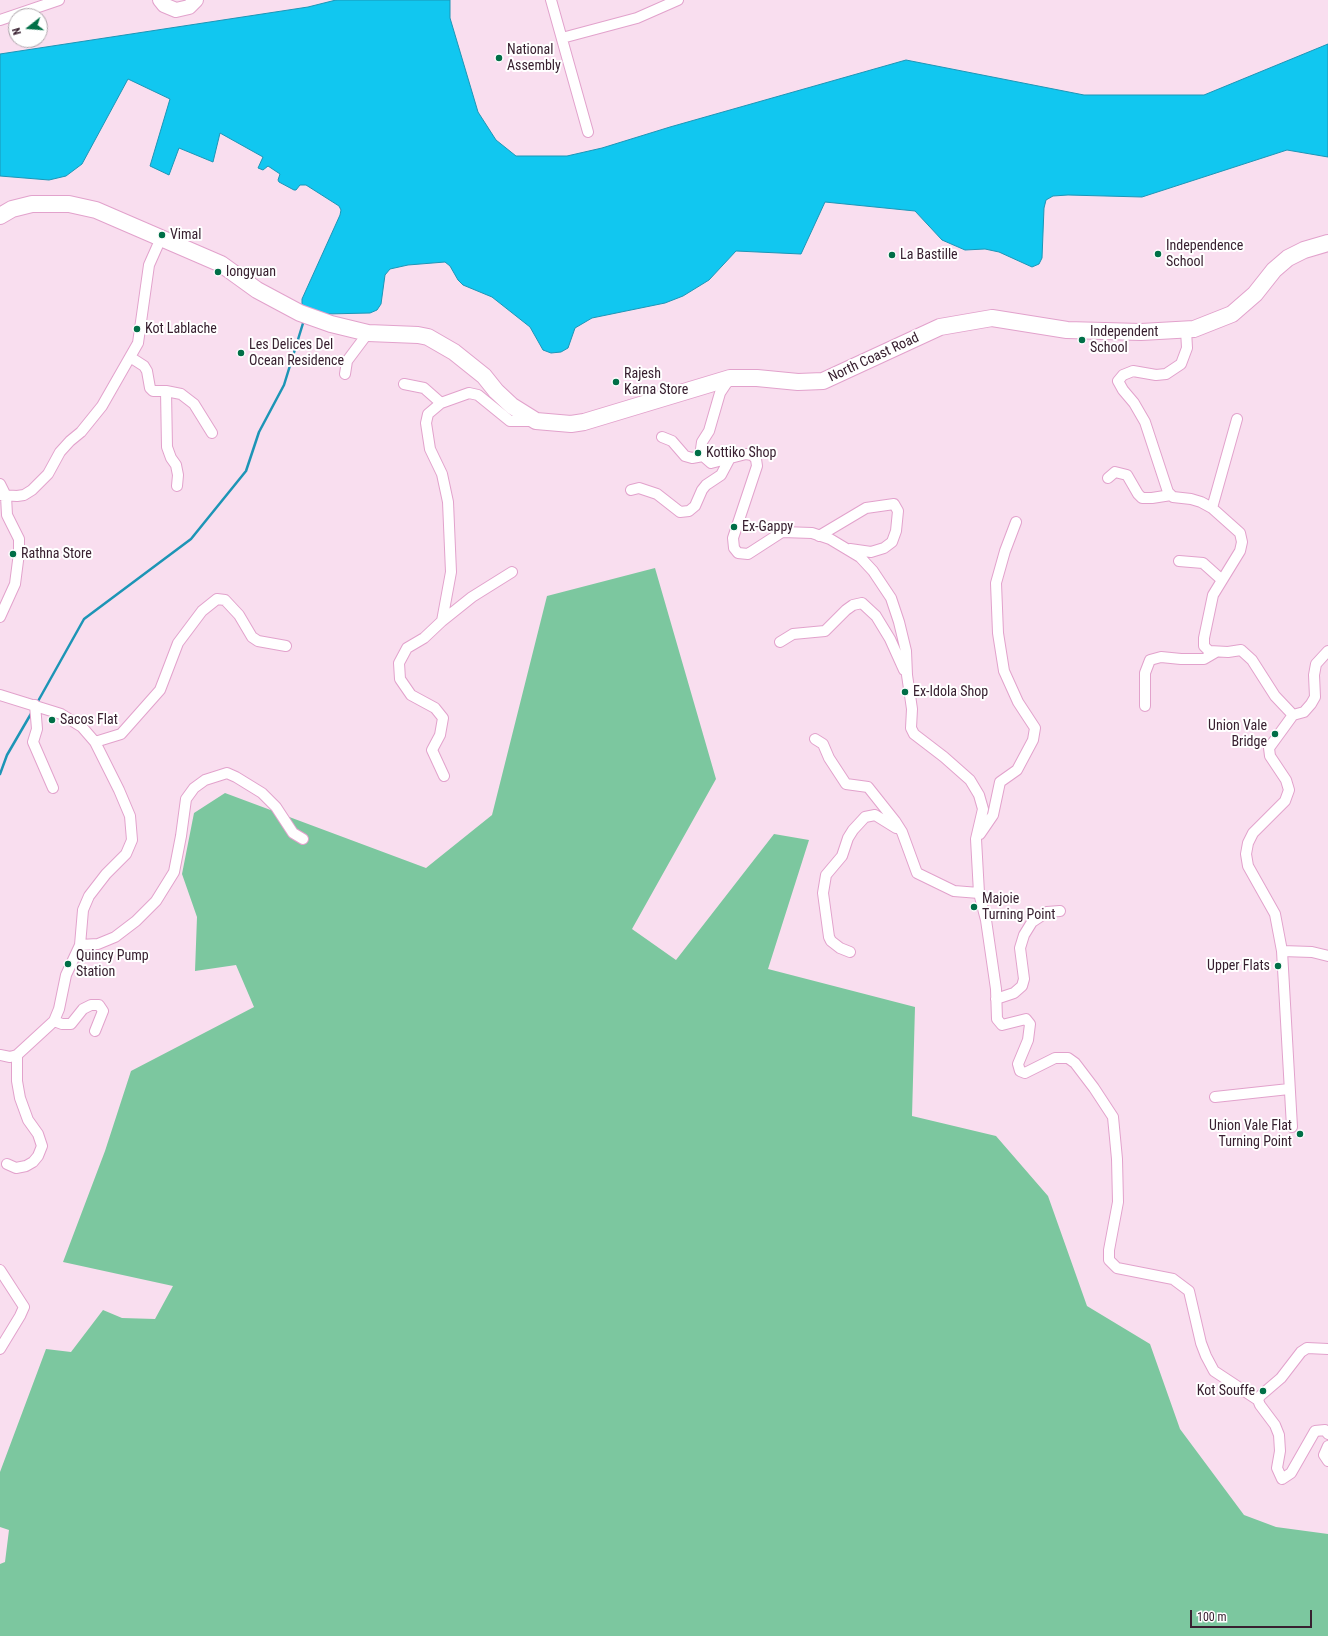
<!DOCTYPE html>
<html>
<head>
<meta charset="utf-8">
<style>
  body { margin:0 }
  #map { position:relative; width:1328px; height:1636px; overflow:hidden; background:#f9deef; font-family:"Roboto Condensed",sans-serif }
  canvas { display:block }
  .north { position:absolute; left:8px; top:8px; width:40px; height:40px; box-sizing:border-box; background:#fff; border:1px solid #afa6ac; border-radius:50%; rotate:253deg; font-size:11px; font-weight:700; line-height:16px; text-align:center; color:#382030 }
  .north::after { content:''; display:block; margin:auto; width:14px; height:18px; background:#006f47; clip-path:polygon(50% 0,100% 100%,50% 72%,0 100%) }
  .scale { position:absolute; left:1190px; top:1610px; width:122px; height:18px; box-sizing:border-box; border:2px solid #382030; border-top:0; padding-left:5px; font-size:12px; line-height:14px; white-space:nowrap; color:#382030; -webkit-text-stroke:3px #fff; paint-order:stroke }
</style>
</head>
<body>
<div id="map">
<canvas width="1328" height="1636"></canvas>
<div class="north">N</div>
<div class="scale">100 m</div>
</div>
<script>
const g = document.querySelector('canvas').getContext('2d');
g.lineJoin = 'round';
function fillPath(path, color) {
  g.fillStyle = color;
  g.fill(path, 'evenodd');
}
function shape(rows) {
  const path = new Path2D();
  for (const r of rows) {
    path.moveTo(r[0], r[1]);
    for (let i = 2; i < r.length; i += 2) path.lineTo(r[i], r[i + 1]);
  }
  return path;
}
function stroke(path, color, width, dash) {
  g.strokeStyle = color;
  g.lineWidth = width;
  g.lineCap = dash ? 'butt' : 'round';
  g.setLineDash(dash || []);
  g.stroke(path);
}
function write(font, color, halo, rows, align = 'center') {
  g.font = font + ' "Roboto Condensed",sans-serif';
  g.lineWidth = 4;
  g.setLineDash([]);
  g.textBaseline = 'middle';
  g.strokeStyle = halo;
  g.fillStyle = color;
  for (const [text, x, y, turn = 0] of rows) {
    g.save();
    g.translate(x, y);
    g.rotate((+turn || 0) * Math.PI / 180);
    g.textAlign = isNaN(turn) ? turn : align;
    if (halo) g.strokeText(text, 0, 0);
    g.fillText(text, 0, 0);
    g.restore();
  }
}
fillPath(shape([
  [655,568,716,779,632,929,676,960,774,834,809,840,768,969,915,1007,912,1116,996,1136,1048,1196,1087,1306,1150,1344,1180,1429,1244,1515,1276,1527,1328,1534,1328,1636,0,1636,0,1564,5,1562,9,1530,0,1527,0,1472,46,1349,71,1352,103,1310,122,1318,155,1319,173,1286,63,1262,105,1151,131,1071,254,1007,236,965,195,971,197,917,182,874,194,813,225,793,426,868,492,815,547,596]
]), '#7cc79f');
const water = shape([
  [336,0,450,0,450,18,478,112,496,140,516,156,567,156,602,148,670,127,906,60,1084,95,1204,95,1328,44,1328,157,1287,150,1142,197,1068,195,1053,196,1046,200,1044,208,1042,258,1039,264,1032,267,999,252,985,249,965,250,942,240,915,211,825,202,801,254,736,251,709,280,683,296,665,303,592,318,575,328,568,348,561,352,551,353,543,350,530,327,492,297,463,285,458,280,450,266,445,262,408,265,390,269,385,275,381,304,377,310,370,313,326,314,307,311,302,307,302,299,340,215,341,210,339,206,306,185,300,185,296,190,294,190,279,182,278,180,280,174,268,166,263,170,258,168,263,157,220,133,213,162,179,148,169,175,150,166,170,99,128,79,82,164,66,176,49,180,0,176,0,54,308,7,336,0]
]);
fillPath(water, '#11c7f0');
stroke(water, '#1d95b6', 1);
stroke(shape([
  [37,703,84,619,191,539,246,471,259,432,284,385,304,320],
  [0,774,7,755,32,712]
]), '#1d95b6', 2.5);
const street = shape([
  [551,0,588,132],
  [0,20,59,0],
  [562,38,637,18,678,0],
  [1186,330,1187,348,1181,364,1166,374,1156,375,1133,371,1123,375,1118,381,1123,390,1134,403,1145,422,1168,492,1173,497,1191,499,1201,502,1212,508,1240,533,1242,542,1240,551,1213,595,1204,638,1204,646,1209,651,1228,652,1241,650,1252,660,1275,696,1293,715],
  [130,357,144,366,147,371,150,388,153,391,166,391,181,394,194,404,212,433],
  [345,374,347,361,368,333],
  [730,378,720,393,709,431,702,442,701,449,703,456,711,463,746,454,752,455,756,459,757,466,733,538,734,548,738,553,748,554,782,532,812,533,830,539,860,557,873,571,891,598,899,622,906,651,907,675,912,709,911,728,914,734,944,757,970,780,979,795,983,809,976,839,979,893,986,920,996,989,997,1019,1002,1025,1026,1019,1030,1024,1028,1040,1018,1064,1020,1071,1025,1073,1055,1058,1068,1058,1075,1063,1094,1088,1113,1117,1117,1159,1118,1202,1109,1250,1109,1260,1117,1268,1173,1279,1189,1291,1201,1343,1206,1356,1214,1371,1258,1400],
  [404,384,424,388,441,403],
  [166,391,167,447,171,458,176,465,178,475,177,486],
  [662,437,672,441,685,456,692,458,703,456],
  [1108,478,1115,472,1127,475,1138,494,1142,498,1152,498,1171,495],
  [0,484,6,496,7,515,19,539,19,553,15,584,0,617],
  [631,490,639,488,657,494,680,512,689,511,695,506,702,490,706,485,721,475,730,458],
  [0,495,17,496,24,495,32,490,48,474,60,452,70,441,81,432,102,406,138,343,149,265,161,238],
  [1212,508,1237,419],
  [819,536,866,508,894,504,898,511,896,531,892,542,884,548,871,552,850,549],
  [1179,561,1203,563,1222,580],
  [442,621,472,597,512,572],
  [780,642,793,634,825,631,846,610,853,605,862,603,876,616,890,639,904,670],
  [0,695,61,714,82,727,95,742,119,790,130,816,132,840,126,854,106,874,89,896,83,910,80,945,66,975,59,1009,54,1021,17,1055,10,1057,0,1055],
  [35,705,37,729,33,742,53,788],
  [1145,706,1145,673,1150,660,1161,657,1181,659,1204,659,1216,652],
  [815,739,823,744,829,758,846,784,868,787,895,821,902,832,917,873,954,891,979,893],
  [95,742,121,734,160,690,178,643,202,611,217,599,225,600,239,615,252,637,258,641,286,646],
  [444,776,432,750,440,735,443,718,435,708,411,695,400,679,399,663,407,648,424,638,442,621,451,572,448,502,442,474,430,449,426,423,428,414,441,403,469,393,478,395,510,421,534,421],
  [980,834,993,815,1000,782,1017,770,1033,740,1035,728,1018,702,1004,671,998,633,996,583,1005,551,1016,522],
  [80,945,98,944,115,937,136,921,156,901,174,872,181,836,186,799,194,788,205,780,227,773,236,777,262,793,276,807,293,833,303,839],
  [1282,951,1312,952,1328,956],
  [850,952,840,948,831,941,829,937,823,893,826,875,842,856,848,838,853,830,865,817,875,815,896,828],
  [996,999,1014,993,1022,986,1024,979,1020,948,1024,935,1032,922,1047,912,1060,911],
  [54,1021,62,1024,71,1024,83,1009,91,1005,99,1005,103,1011,95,1031],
  [1215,1097,1289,1089],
  [1292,1127,1282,951,1275,914,1248,866,1246,854,1248,843,1253,833,1285,801,1289,790,1286,780,1270,756,1269,748,1293,715,1304,712,1311,704,1315,697,1314,675,1316,664,1328,651],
  [7,1164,16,1168,26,1166,33,1162,38,1156,42,1146,38,1134,28,1120,20,1098,17,1081,17,1055],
  [0,1270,24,1307,20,1316,0,1349],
  [1328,1349,1307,1348,1301,1352,1281,1378,1260,1396,1258,1400,1260,1405,1275,1425,1279,1435,1280,1451,1277,1468,1282,1479,1291,1473,1315,1431,1325,1430,1328,1434],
  [1328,1446,1324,1455,1328,1461]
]);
const secondary = shape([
  [160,0,164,5,176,10,189,7,196,0]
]);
const primary = shape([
  [0,216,12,209,32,204,69,204,96,210,221,264,257,290,300,313,331,324,368,333,418,335,428,337,454,352,484,376,496,391,512,406,536,421,571,424,584,422,730,378,757,378,798,382,823,381,940,327,992,318,1067,330,1141,332,1194,329,1232,314,1255,294,1274,270,1288,258,1304,250,1328,243]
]);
stroke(street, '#e2a2cc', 12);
stroke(secondary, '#e2a2cc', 16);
stroke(primary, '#e2a2cc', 18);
stroke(street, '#fff', 10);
stroke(secondary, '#fff', 14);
stroke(primary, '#fff', 16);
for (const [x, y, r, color] of [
  [499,58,4,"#006f47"],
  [162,235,4,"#006f47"],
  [1158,254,4,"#006f47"],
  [892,255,4,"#006f47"],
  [218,272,4,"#006f47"],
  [137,329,4,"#006f47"],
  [1082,340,4,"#006f47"],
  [241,353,4,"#006f47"],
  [616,382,4,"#006f47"],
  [698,453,4,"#006f47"],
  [734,527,4,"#006f47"],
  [13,554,4,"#006f47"],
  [905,692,4,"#006f47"],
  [52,720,4,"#006f47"],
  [1275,734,4,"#006f47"],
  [974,907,4,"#006f47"],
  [68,964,4,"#006f47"],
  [1278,966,4,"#006f47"],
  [1300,1134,4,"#006f47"],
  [1263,1391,4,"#006f47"]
]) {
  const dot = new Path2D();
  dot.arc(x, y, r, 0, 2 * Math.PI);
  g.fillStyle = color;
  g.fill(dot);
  stroke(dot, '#fff', 1.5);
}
write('14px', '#382030', '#fff', [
  ["National",507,50],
  ["Assembly",507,66],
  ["Vimal",170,235],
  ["Independence",1166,246],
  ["School",1166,262],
  ["La Bastille",900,255],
  ["longyuan",226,272],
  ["Kot Lablache",145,329],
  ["Independent",1090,332],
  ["School",1090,348],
  ["Les Delices Del",249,345],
  ["Ocean Residence",249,361],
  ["Rajesh",624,374],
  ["Karna Store",624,390],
  ["Kottiko Shop",706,453],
  ["Ex-Gappy",742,527],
  ["Rathna Store",21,554],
  ["Ex-Idola Shop",913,692],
  ["Sacos Flat",60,720],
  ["Union Vale",1267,726,"right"],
  ["Bridge",1267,742,"right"],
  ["Majoie",982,899],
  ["Turning Point",982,915],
  ["Quincy Pump",76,956],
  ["Station",76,972],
  ["Upper Flats",1270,966,"right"],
  ["Union Vale Flat",1292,1126,"right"],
  ["Turning Point",1292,1142,"right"],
  ["Kot Souffe",1255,1391,"right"]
], 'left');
write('14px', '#382030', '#fff', [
  ["North Coast Road",874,358,-25]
]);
</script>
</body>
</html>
